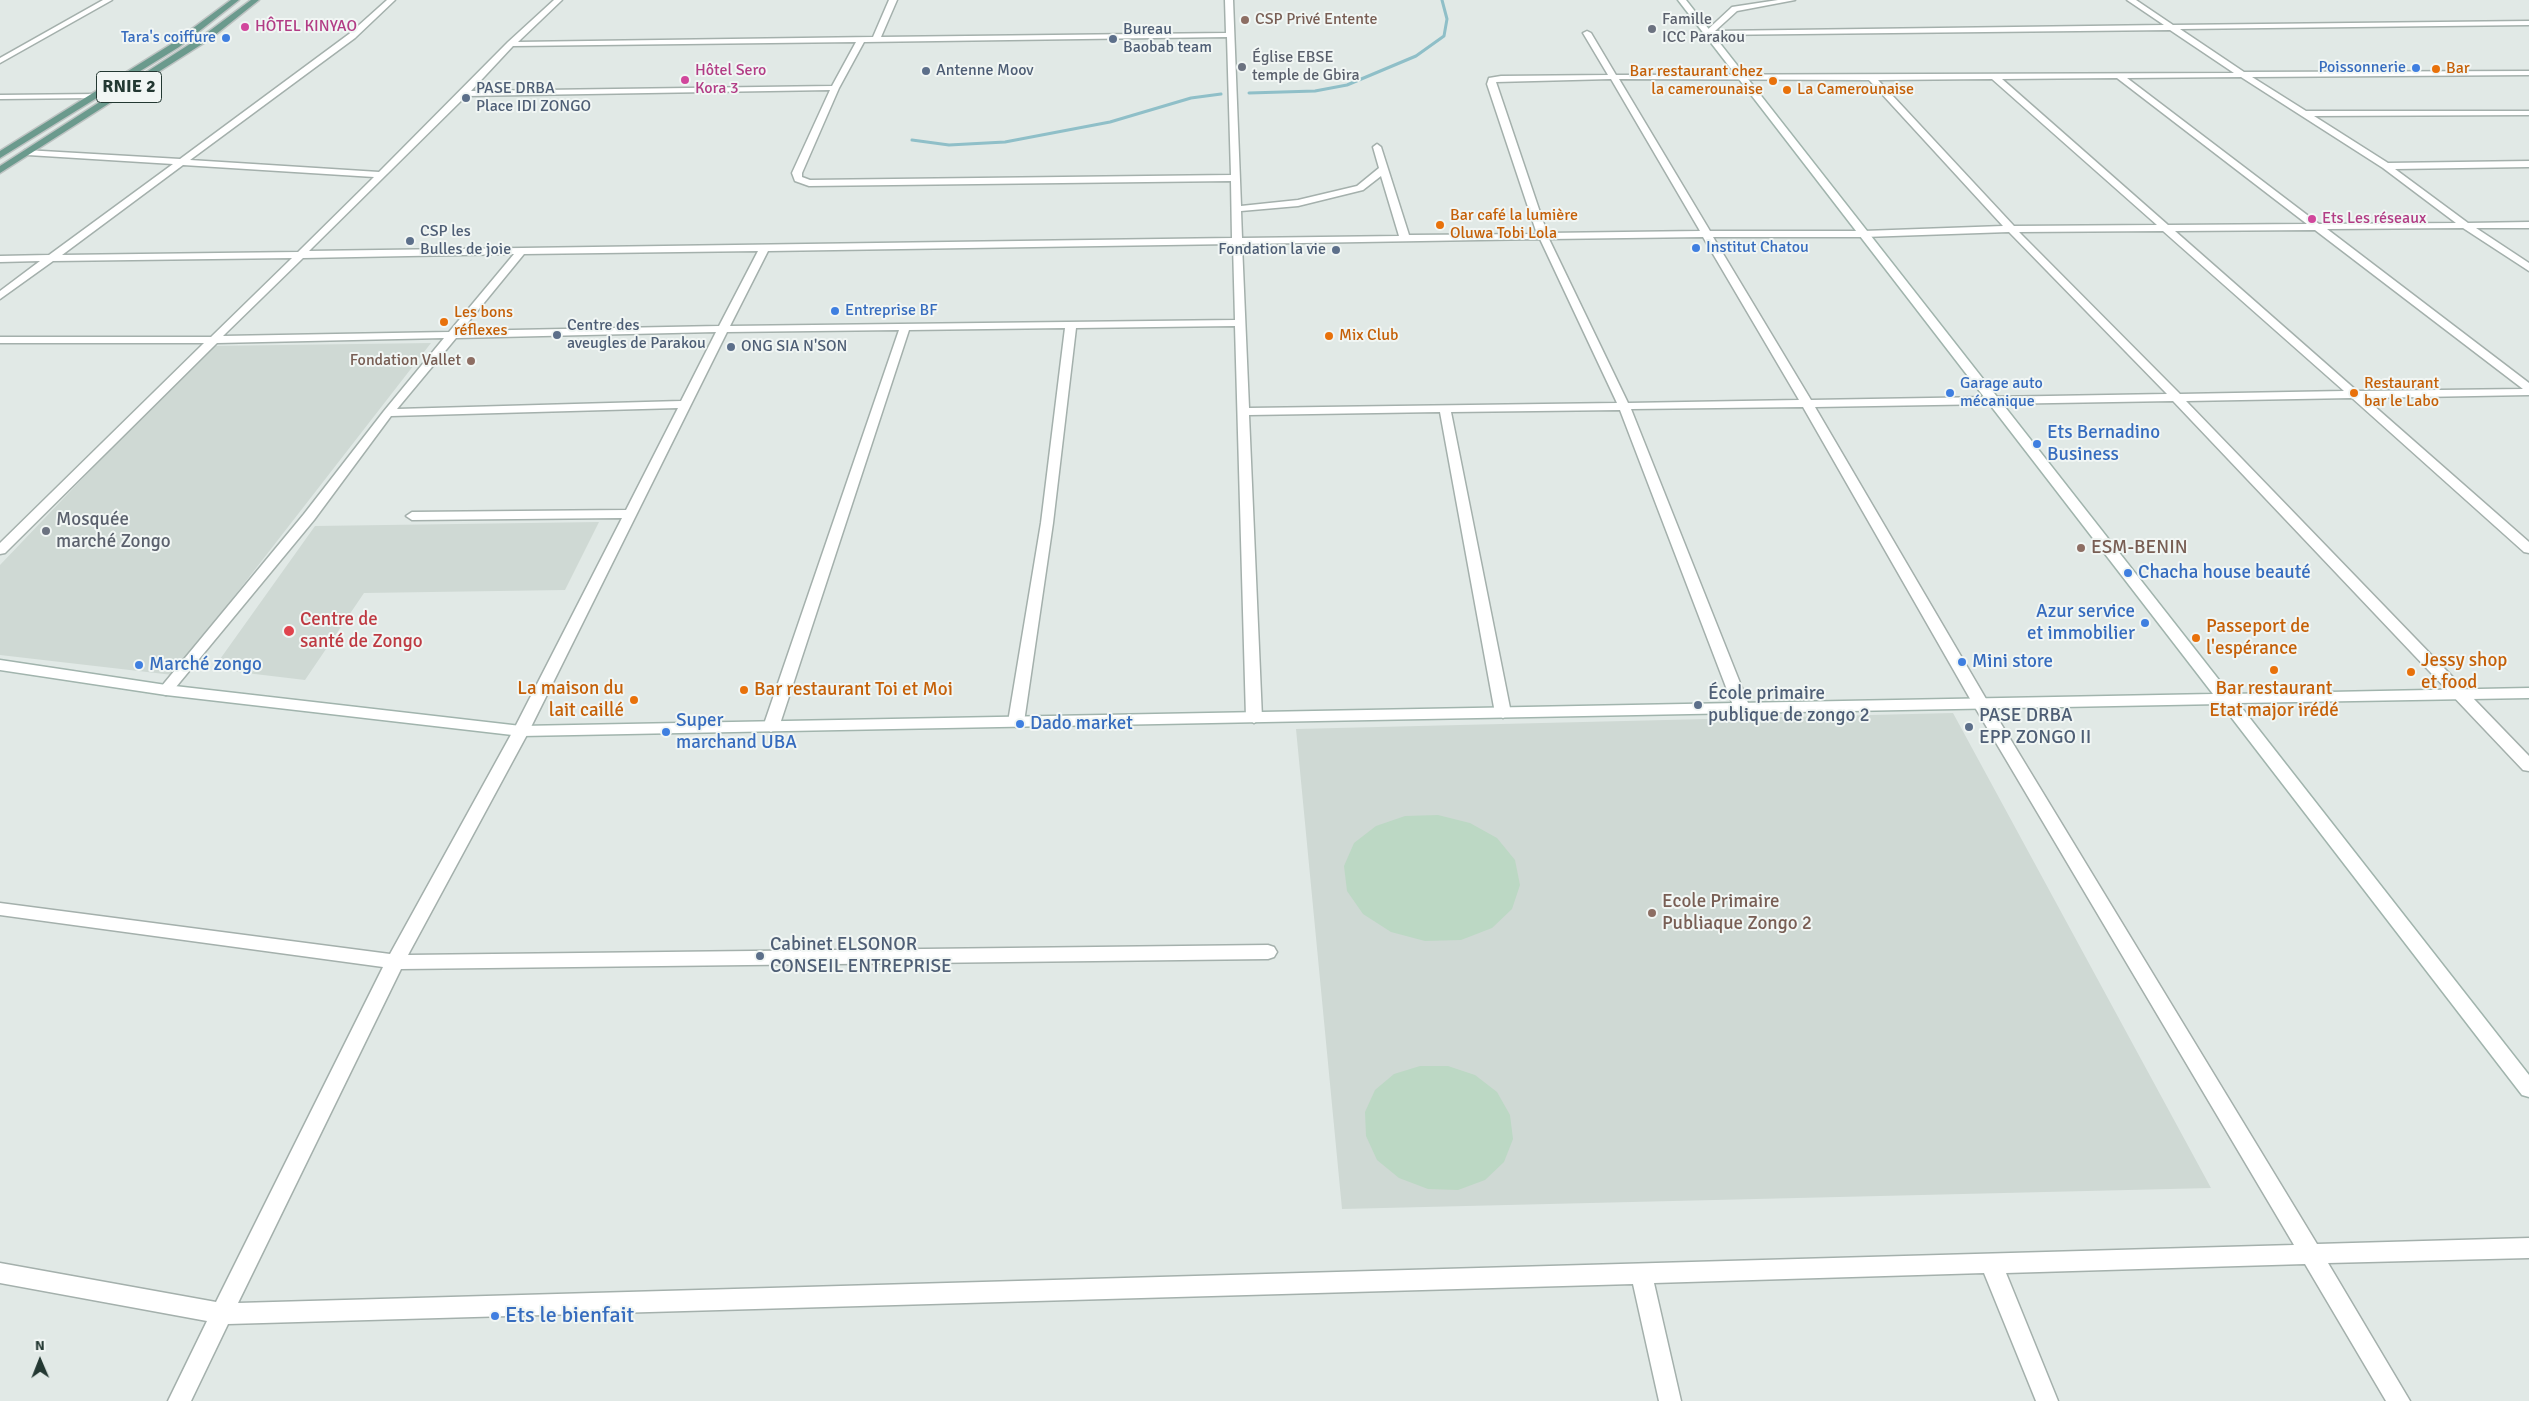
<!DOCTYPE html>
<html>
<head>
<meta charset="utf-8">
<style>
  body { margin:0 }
  #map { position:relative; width:2529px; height:1401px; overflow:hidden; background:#e1e9e6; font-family:Signika,sans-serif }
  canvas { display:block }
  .north { position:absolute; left:15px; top:1336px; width:50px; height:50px; -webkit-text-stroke:4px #f1f6f4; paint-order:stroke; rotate:359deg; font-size:14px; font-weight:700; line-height:20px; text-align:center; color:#233832 }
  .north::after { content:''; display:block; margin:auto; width:18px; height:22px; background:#233832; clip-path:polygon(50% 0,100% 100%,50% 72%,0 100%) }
</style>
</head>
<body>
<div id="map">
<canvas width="2529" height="1401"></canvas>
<div class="north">N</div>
</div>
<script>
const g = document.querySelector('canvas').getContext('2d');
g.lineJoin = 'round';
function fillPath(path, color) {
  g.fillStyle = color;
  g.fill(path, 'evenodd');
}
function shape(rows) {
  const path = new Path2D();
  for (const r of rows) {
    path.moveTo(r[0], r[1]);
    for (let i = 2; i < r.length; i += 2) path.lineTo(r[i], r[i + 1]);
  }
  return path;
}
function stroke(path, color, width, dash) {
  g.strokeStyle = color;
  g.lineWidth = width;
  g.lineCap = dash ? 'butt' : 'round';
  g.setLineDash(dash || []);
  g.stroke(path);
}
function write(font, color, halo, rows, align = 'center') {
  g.font = font + ' Signika,sans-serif';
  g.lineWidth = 4;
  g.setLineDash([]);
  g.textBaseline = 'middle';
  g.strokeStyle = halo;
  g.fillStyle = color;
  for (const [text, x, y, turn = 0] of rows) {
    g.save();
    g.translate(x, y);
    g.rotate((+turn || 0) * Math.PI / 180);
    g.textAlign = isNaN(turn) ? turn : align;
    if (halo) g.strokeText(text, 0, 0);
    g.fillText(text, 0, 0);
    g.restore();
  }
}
fillPath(shape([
  [431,343,173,675,0,655,0,565,209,346],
  [599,522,565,590,364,593,305,680,213,669,315,526],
  [1953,713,2211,1188,1342,1209,1296,729]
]), '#cfd9d4');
fillPath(shape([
  [1438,815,1470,823,1497,838,1515,860,1520,885,1512,909,1492,928,1461,940,1425,941,1391,932,1363,914,1347,891,1344,866,1354,843,1376,826,1405,816],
  [1420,1066,1448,1066,1475,1075,1497,1092,1510,1115,1513,1139,1504,1162,1485,1180,1458,1190,1428,1189,1399,1178,1377,1160,1366,1136,1365,1112,1375,1090,1394,1074]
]), '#bcd8c4');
stroke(shape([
  [1249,93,1315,91,1347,85,1416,56,1444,36,1447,19,1442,0],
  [912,140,949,145,1005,142,1110,122,1191,98,1221,94]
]), '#8fbfc8', 3);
const street = shape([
  [103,0,112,0,0,63,0,58,103,0],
  [387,0,395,0,355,38,190,160,379,172,508,42,554,0,562,0,518,42,873,37,889,0,897,0,881,37,1226,33,1225,0,1233,0,1241,206,1298,200,1357,186,1379,168,1373,147,1377,144,1381,147,1409,235,1537,234,1487,84,1489,78,1501,76,1608,75,1583,33,1587,31,1591,33,1616,75,2234,73,2170,30,1708,35,1704,33,1732,7,1778,0,1795,0,1737,11,1715,31,2164,25,2127,0,2136,0,2173,25,2529,21,2529,25,2180,29,2244,72,2529,71,2529,75,2252,77,2306,111,2529,111,2529,115,2314,116,2388,163,2529,161,2529,167,2395,169,2468,223,2529,222,2529,228,2476,228,2529,263,2529,271,2463,228,2327,229,2529,383,2529,395,2365,398,2529,542,2529,553,2524,552,2352,398,2186,401,2529,756,2529,771,2523,770,2173,401,1815,407,1989,704,2317,1244,2529,1238,2529,1258,2328,1263,2410,1401,2386,1401,2305,1264,2006,1273,2058,1401,2036,1401,1984,1273,1654,1283,1681,1401,1659,1401,1633,1284,228,1324,191,1401,168,1401,207,1321,0,1283,0,1263,216,1302,383,967,0,915,0,903,390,954,513,731,622,518,412,520,406,516,412,512,626,510,678,408,391,416,314,520,171,693,166,695,161,693,159,690,161,687,304,514,384,411,444,338,217,343,5,553,0,554,0,543,204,343,0,343,0,337,211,337,292,258,53,261,0,299,0,291,40,261,0,262,0,256,49,255,173,164,28,155,24,152,25,150,180,159,349,34,387,0],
  [1227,37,1231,175,810,180,802,177,802,173,839,88,864,42,1227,37],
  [856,42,832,86,471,91,513,46,856,42],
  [2241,77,2383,168,2456,223,2319,224,2127,78,2241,77],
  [2117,78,2307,224,2168,225,2002,79,2117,78],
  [1611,79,1700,231,1547,233,1496,82,1611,79],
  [1619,79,1869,80,2003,226,1864,231,1710,231,1619,79],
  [1992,79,2157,225,2014,226,1878,80,1992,79],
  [830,90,792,173,795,181,809,186,1231,181,1232,238,309,251,466,96,830,90],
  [183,165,374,177,298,252,62,255,183,165],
  [1381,176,1399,236,1242,238,1241,211,1298,206,1363,190,1381,176],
  [2315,230,2523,389,2357,391,2175,231,2315,230],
  [2163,231,2344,391,2180,394,2019,232,2163,231],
  [2009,232,2167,394,1811,400,1713,237,1864,237,2009,232],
  [1703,237,1799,400,1628,403,1549,239,1703,237],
  [1540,239,1617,403,1249,408,1242,244,1540,239],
  [1233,244,1235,320,730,326,768,251,1233,244],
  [758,251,719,326,461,331,524,254,758,251],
  [514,254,449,332,223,336,303,258,514,254],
  [1235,326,1246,718,1254,723,1262,718,1249,415,1440,412,1495,713,1503,718,1511,713,1451,412,1620,410,1734,708,1742,713,1750,708,1631,409,1803,407,1973,704,2294,1245,238,1303,401,969,1268,959,1274,957,1277,952,1274,947,1268,945,408,955,529,731,727,332,899,330,763,727,771,732,779,727,909,330,1065,328,1041,523,1008,722,1016,727,1024,722,1053,523,1076,328,1235,326],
  [716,332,681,401,397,409,456,338,716,332],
  [98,94,98,98,95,98,0,99,0,95,98,94]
]);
const secondary = shape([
  [1678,0,1686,0,2230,694,2529,688,2529,698,2238,703,2529,1075,2529,1097,2522,1095,2221,704,521,736,166,695,0,670,0,660,166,685,521,726,2213,694,1678,0]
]);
const primary = shape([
  [231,0,239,0,179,47,0,158,0,151,173,43,231,0],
  [251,0,259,0,210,39,0,173,0,166,204,35,251,0]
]);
stroke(street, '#a4b0ac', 3);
stroke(secondary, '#a1b4ad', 3);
stroke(primary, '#bdc3c2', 3);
fillPath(street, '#fff');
fillPath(secondary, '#fff');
fillPath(primary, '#6b9a8d');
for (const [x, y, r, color] of [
  [1245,20,5,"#8d6e63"],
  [245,27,5,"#d1479c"],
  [1652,29,5,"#6b7280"],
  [226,38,5,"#3f7fe0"],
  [1113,39,5,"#5c6f8a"],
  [1242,67,5,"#6b7280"],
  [2416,68,5,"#3f7fe0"],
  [2436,69,5,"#e8710a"],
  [926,71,5,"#5c6f8a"],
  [685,80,5,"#d1479c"],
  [1773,81,5,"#e8710a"],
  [1787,90,5,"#e8710a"],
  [466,98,5,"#5c6f8a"],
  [2312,219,5,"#d1479c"],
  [1440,225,5,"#e8710a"],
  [410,241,5,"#5c6f8a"],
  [1696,248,5,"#3f7fe0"],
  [1336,250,5,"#5c6f8a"],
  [835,311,5,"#3f7fe0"],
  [444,322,5,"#e8710a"],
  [557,335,5,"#5c6f8a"],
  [1329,336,5,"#e8710a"],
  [731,347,5,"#5c6f8a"],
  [471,361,5,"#8d6e63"],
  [1950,393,5,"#3f7fe0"],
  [2354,393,5,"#e8710a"],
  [2037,444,5,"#3f7fe0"],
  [46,531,5,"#6b7280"],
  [2081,548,5,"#8d6e63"],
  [2128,573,5,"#3f7fe0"],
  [2145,623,5,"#3f7fe0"],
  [289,631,6,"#e0444e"],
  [2196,638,5,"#e8710a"],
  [1962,662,5,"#3f7fe0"],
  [139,665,5,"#3f7fe0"],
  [2274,670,5,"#e8710a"],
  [2411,672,5,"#e8710a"],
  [744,690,5,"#e8710a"],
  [634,700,5,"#e8710a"],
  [1698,705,5,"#5c6f8a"],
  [1020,724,5,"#3f7fe0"],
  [1969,727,5,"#5c6f8a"],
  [666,732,5,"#3f7fe0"],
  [1652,913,5,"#8d6e63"],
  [760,956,5,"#5c6f8a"],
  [495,1316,5,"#3f7fe0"]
]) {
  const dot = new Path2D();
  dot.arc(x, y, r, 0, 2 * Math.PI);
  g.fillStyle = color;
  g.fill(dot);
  stroke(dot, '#f1f6f4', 2);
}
write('16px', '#785e54', '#f1f6f4', [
  ["CSP Privé Entente",1255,20],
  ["Fondation Vallet",461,361,"right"]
], 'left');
write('16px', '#5b616d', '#f1f6f4', [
  ["Famille",1662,20],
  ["ICC Parakou",1662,38],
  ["Église EBSE",1252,58],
  ["temple de Gbira",1252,76]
], 'left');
write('16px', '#b23c85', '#f1f6f4', [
  ["HÔTEL KINYAO",255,27],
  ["Hôtel Sero",695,71],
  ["Kora 3",695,89],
  ["Ets Les réseaux",2322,219]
], 'left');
write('16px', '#4e5e75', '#f1f6f4', [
  ["Bureau",1123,30],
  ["Baobab team",1123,48],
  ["Antenne Moov",936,71],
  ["PASE DRBA",476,89],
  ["Place IDI ZONGO",476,107],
  ["CSP les",420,232],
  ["Bulles de joie",420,250],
  ["Fondation la vie",1326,250,"right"],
  ["Centre des",567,326],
  ["aveugles de Parakou",567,344],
  ["ONG SIA N'SON",741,347]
], 'left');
write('16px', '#366cbe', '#f1f6f4', [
  ["Tara's coiffure",216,38,"right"],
  ["Poissonnerie",2406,68,"right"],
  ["Institut Chatou",1706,248],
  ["Entreprise BF",845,311],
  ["Garage auto",1960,384],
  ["mécanique",1960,402]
], 'left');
write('16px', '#c56008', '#f1f6f4', [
  ["Bar",2446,69],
  ["Bar restaurant chez",1763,72,"right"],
  ["la camerounaise",1763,90,"right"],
  ["La Camerounaise",1797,90],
  ["Bar café la lumière",1450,216],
  ["Oluwa Tobi Lola",1450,234],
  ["Les bons",454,313],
  ["réflexes",454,331],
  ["Mix Club",1339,336],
  ["Restaurant",2364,384],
  ["bar le Labo",2364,402]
], 'left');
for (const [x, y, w] of [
  [129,87,65]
]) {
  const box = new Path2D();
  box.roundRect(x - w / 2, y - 15.5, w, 31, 4);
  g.fillStyle = '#f1f6f4';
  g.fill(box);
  stroke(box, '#233832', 1);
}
write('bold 18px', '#233832', null, [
  ["RNIE 2",129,87]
]);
write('19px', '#366cbe', '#f1f6f4', [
  ["Ets Bernadino",2047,433],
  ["Business",2047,455],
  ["Chacha house beauté",2138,573],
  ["Azur service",2135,612,"right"],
  ["et immobilier",2135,634,"right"],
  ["Mini store",1972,662],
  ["Marché zongo",149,665],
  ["Super",676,721],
  ["marchand UBA",676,743],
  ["Dado market",1030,724]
], 'left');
write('19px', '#5b616d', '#f1f6f4', [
  ["Mosquée",56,520],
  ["marché Zongo",56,542]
], 'left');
write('19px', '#785e54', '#f1f6f4', [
  ["ESM-BENIN",2091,548],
  ["Ecole Primaire",1662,902],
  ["Publiaque Zongo 2",1662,924]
], 'left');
write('19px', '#be3a42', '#f1f6f4', [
  ["Centre de",300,620],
  ["santé de Zongo",300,642]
], 'left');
write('19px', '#c56008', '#f1f6f4', [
  ["Passeport de",2206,627],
  ["l'espérance",2206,649],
  ["Jessy shop",2421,661],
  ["et food",2421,683],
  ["La maison du",624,689,"right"],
  ["lait caillé",624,711,"right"],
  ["Bar restaurant",2274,689,"center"],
  ["Etat major irédé",2274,711,"center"],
  ["Bar restaurant Toi et Moi",754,690]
], 'left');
write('19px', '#4e5e75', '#f1f6f4', [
  ["École primaire",1708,694],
  ["publique de zongo 2",1708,716],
  ["PASE DRBA",1979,716],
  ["EPP ZONGO II",1979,738],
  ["Cabinet ELSONOR",770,945],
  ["CONSEIL ENTREPRISE",770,967]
], 'left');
write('22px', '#366cbe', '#f1f6f4', [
  ["Ets le bienfait",505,1316]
], 'left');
</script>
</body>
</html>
